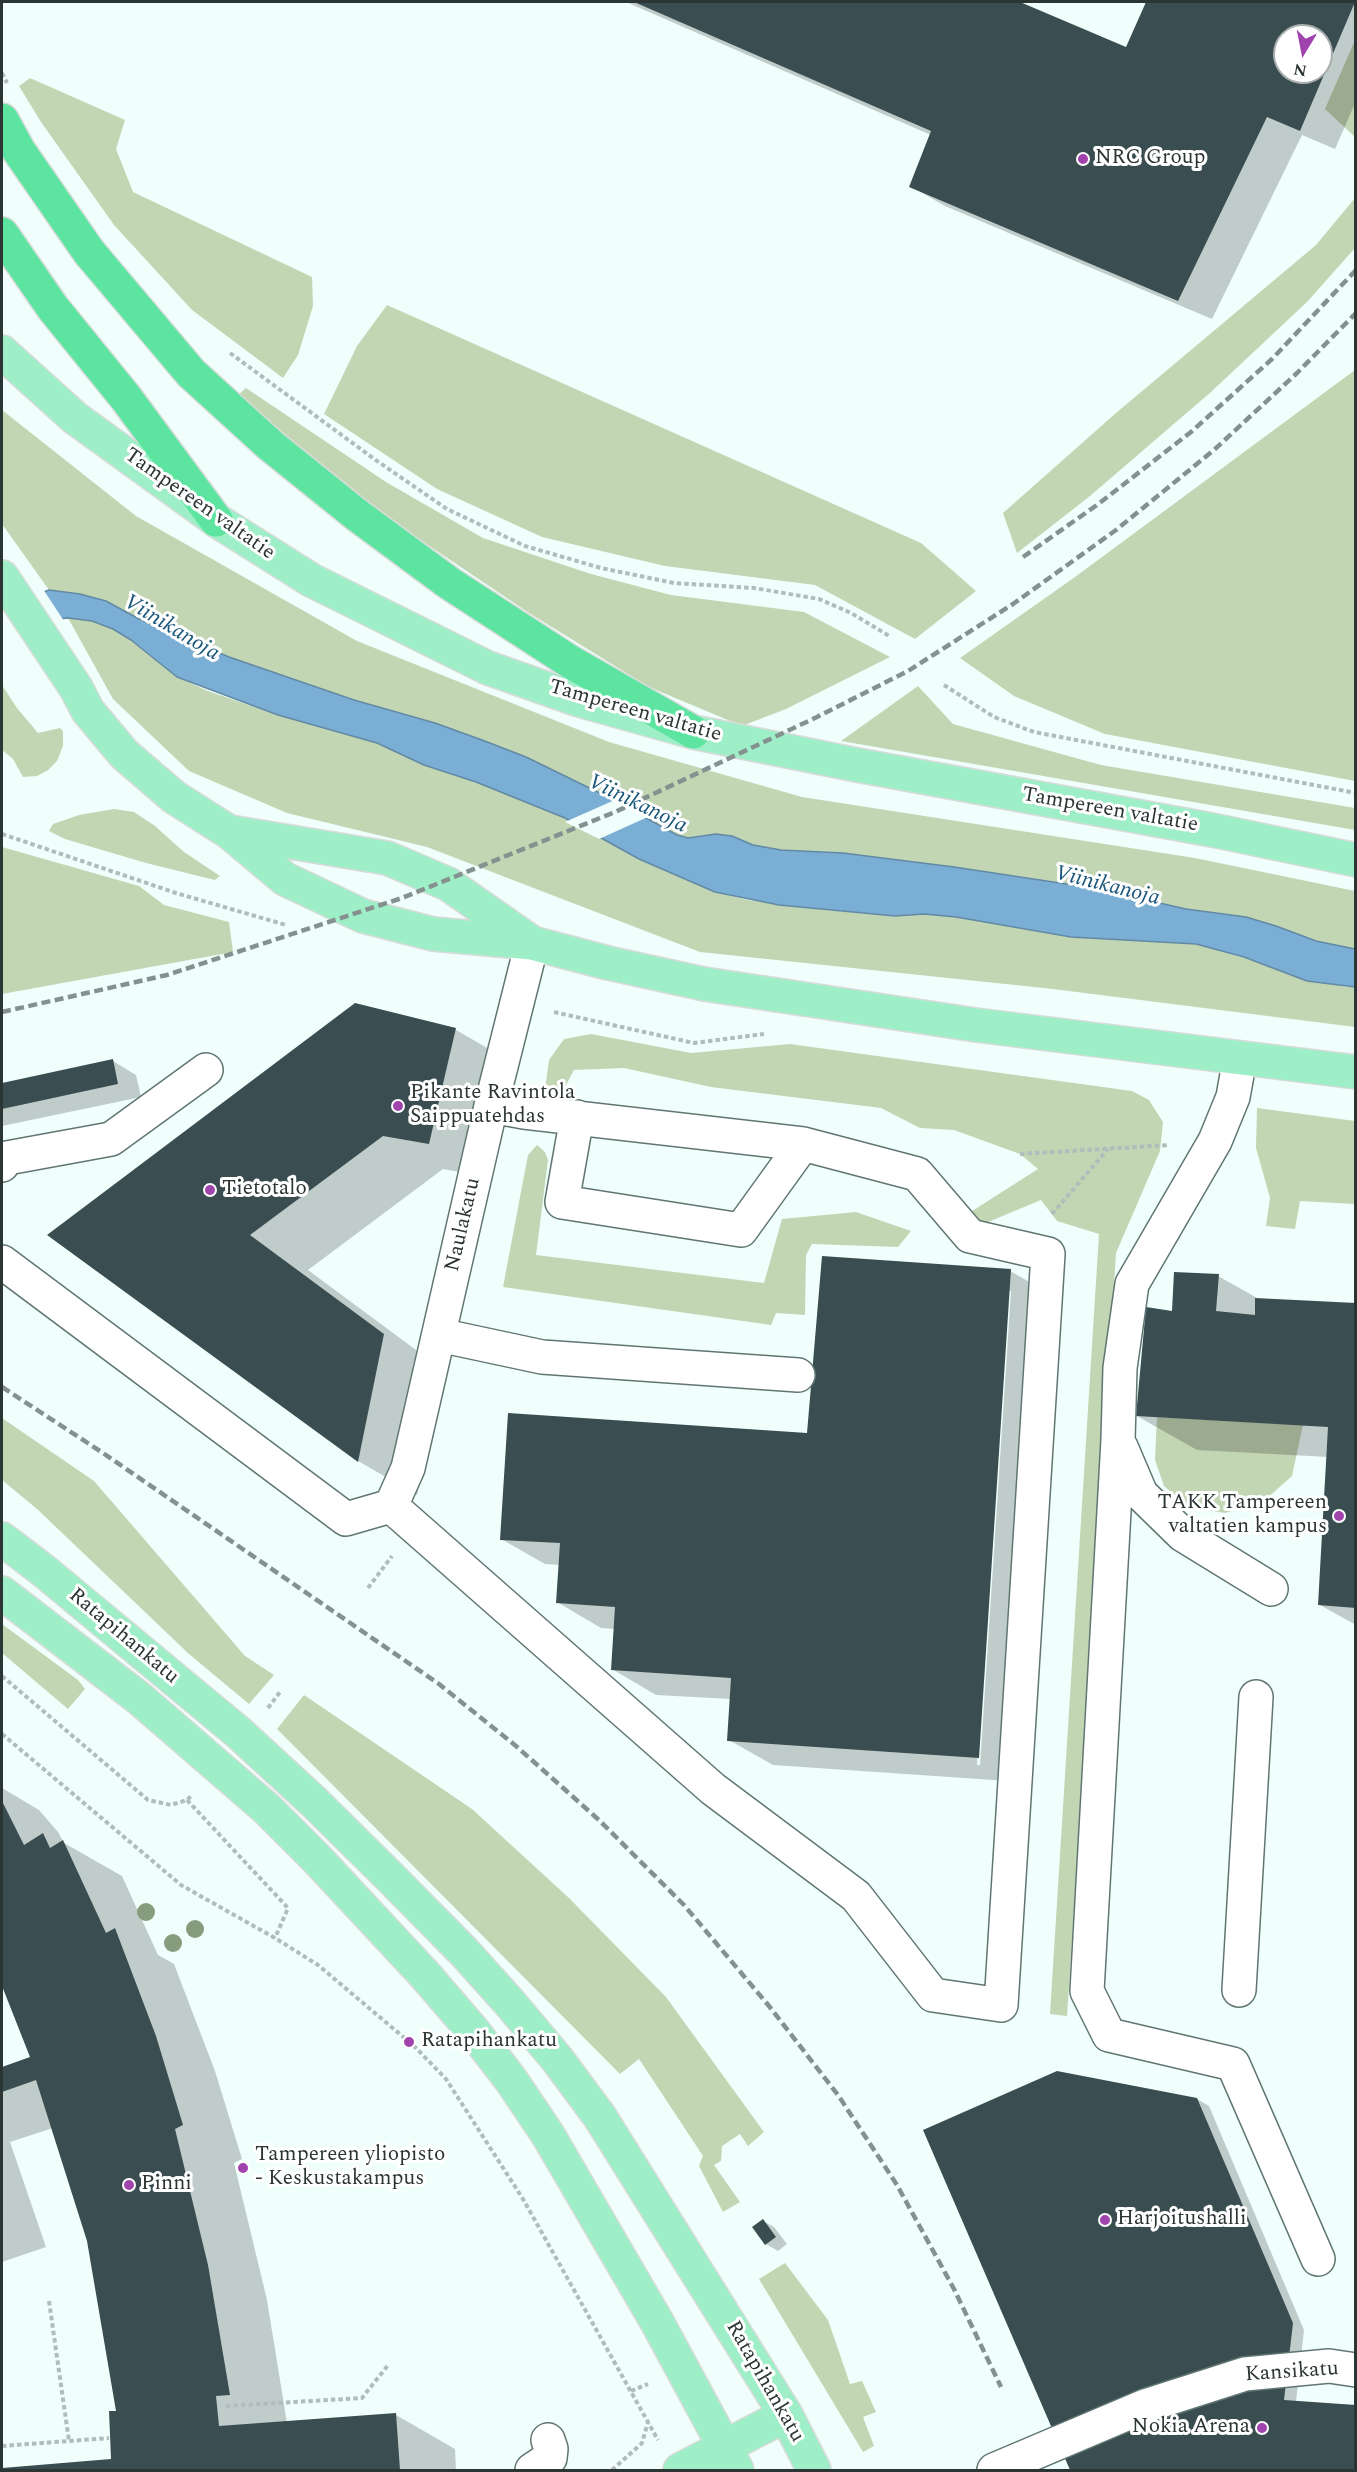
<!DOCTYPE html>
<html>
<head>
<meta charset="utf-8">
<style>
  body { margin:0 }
  #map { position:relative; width:1357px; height:2472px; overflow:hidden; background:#f0fffc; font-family:Spectral,serif }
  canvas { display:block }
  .frame { position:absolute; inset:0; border:3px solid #2b3533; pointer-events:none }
  .north { position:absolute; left:1273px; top:24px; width:60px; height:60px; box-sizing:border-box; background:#fff; border:2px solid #aaaead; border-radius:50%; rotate:190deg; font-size:16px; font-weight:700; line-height:24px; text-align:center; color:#2b3533 }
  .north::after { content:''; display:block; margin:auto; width:21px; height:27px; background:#a043ad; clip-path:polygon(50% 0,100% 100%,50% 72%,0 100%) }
</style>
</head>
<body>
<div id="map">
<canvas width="1357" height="2472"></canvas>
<div class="frame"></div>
<div class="north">N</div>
</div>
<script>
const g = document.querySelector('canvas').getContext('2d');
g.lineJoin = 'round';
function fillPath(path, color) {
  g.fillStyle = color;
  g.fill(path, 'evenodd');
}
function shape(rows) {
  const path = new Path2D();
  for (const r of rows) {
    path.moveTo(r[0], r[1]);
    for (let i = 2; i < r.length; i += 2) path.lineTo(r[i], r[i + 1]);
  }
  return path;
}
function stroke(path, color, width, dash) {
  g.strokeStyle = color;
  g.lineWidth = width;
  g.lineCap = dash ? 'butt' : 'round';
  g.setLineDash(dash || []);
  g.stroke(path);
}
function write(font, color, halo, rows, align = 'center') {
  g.font = font + ' Spectral,serif';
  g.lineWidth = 6;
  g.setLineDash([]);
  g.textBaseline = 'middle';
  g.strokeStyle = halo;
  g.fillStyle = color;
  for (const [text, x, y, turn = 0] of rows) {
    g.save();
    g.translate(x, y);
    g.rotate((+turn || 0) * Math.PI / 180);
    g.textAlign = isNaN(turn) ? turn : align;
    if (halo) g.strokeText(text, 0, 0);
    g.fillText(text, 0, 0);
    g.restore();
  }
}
fillPath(shape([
  [1355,40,1355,137,1325,109],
  [30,78,125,120,116,149,133,192,312,277,313,306,298,355,283,378,192,310,114,225,41,122,19,86],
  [1355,198,1355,248,1307,302,1211,392,1090,496,1017,553,1003,513,1116,413,1316,245],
  [387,305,921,543,976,591,915,639,815,585,665,566,542,537,437,489,324,414,357,346],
  [1355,370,1355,781,1105,734,1014,696,960,658,1075,577],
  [246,388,386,482,483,538,591,574,671,595,804,612,890,657,786,709,742,726,649,687,529,613,361,500,236,397],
  [2,410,136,516,357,641,609,742,802,797,1195,858,1355,891,1355,949,1316,941,1276,926,1246,917,1186,909,1093,888,888,858,781,850,753,845,732,836,717,834,688,838,677,835,612,799,526,757,482,740,435,723,354,700,229,657,139,619,106,601,80,594,49,590,2,524],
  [68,618,92,621,113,629,131,640,177,677,208,691,278,715,377,743,424,765,476,782,565,818,639,859,715,892,748,900,826,910,895,916,924,914,956,917,1071,937,1196,944,1345,987,1355,987,1355,1027,1053,989,700,952,427,847,287,813,189,771,113,699],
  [2,685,17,708,38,733,60,728,63,731,63,746,57,761,48,770,37,776,23,777,13,759,2,750],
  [918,686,953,724,1101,765,1355,808,1355,830,841,741],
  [114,809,134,812,155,826,184,852,220,876,215,880,146,863,65,839,49,831,53,824,79,815],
  [2,847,139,886,164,905,229,922,233,952,2,994],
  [591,1034,691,1053,790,1044,1132,1091,1149,1100,1163,1122,1160,1151,1116,1253,1067,2016,1050,2014,1099,1234,1057,1221,1041,1200,981,1225,969,1213,1038,1169,1020,1154,954,1130,920,1128,881,1108,711,1087,624,1068,574,1070,559,1098,544,1096,549,1060,564,1039],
  [1257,1108,1355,1121,1355,1204,1300,1201,1295,1229,1266,1226,1270,1198,1256,1148],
  [537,1145,545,1152,548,1160,536,1255,764,1283,782,1219,856,1212,911,1231,898,1247,812,1244,806,1255,805,1315,776,1313,771,1325,503,1287,528,1155],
  [1157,1417,1303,1425,1292,1476,1264,1501,1225,1513,1188,1507,1164,1486,1155,1460],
  [2,1418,94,1481,245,1656,274,1675,249,1704,189,1654,37,1509,2,1480],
  [2,1624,78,1680,85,1689,68,1709,2,1653],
  [304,1695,472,1809,569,1898,666,1997,764,2132,748,2146,740,2134,722,2146,721,2161,714,2165,740,2202,723,2212,699,2166,703,2156,639,2059,620,2074,277,1729],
  [785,2263,828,2320,850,2384,862,2381,876,2412,863,2417,874,2446,863,2452,759,2279]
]), '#c3d6b4');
const water = shape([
  [49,590,80,594,106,601,139,619,229,657,354,700,435,723,482,740,526,757,612,799,677,835,688,838,716,834,732,836,753,845,781,850,843,853,954,867,1093,888,1186,909,1246,917,1276,926,1316,941,1355,949,1355,987,1307,981,1244,957,1196,944,1071,937,956,917,924,914,895,916,779,905,715,892,639,859,565,818,476,782,424,765,377,743,278,715,177,677,131,640,113,629,92,621,68,618,39,621,41,593,49,590]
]);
fillPath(water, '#7aaed4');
stroke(water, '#628aa4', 1.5);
fillPath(shape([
  [43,589,64,621,2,629,2,594,25,593],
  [617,799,650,816,599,839,565,822]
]), '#f0fffc');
fillPath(shape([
  [626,2,1017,2,1127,49,1148,2,1356,2,1356,101,1335,149,1302,135,1212,319,945,206,910,186,931,135],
  [1285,36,1321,36,1321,72,1285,72],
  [356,1005,456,1030,515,1064,488,1177,443,1169,308,1270,443,1370,417,1495,358,1461,50,1235],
  [113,1061,136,1075,141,1097,2,1126,2,1084],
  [1010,1271,1054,1296,1023,1782,773,1765,729,1740,731,1699,656,1695,612,1669,615,1629,601,1628,557,1602,560,1565,545,1564,501,1539,808,1435],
  [1008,1291,1011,1291,980,1765,977,1765],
  [1218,1276,1259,1299,1356,1304,1356,1625,1320,1605,1328,1457,1197,1450,1137,1416,1174,1312],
  [2,1788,39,1810,58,1832,64,1843,122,1876,158,1955,174,1964,215,2071,242,2159,234,2163,267,2300,287,2423,396,2415,455,2449,456,2470,2,2470,112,2461,117,2412,89,2241,53,2128,10,2142,46,2247,2,2262,2,2068,32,2058,2,1981],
  [1197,2099,1209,2106,1304,2330,1296,2402,1356,2407,1356,2470,1072,2470,925,2130],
  [763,2221,774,2227,787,2244,778,2251,766,2244,754,2227]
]), '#0003');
fillPath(shape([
  [634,2,1020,2,1126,47,1146,2,1355,2,1300,131,1267,117,1178,301,909,187,931,131],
  [1285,36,1321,36,1321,72,1285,72],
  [355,1003,456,1028,429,1144,383,1136,250,1235,384,1334,358,1462,47,1235],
  [113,1059,118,1084,2,1109,2,1083],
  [822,1256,1011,1269,979,1758,727,1741,731,1678,611,1670,615,1607,556,1603,560,1543,500,1540,508,1413,807,1433],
  [1174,1272,1219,1274,1216,1311,1255,1315,1255,1298,1356,1303,1356,1608,1318,1605,1328,1427,1136,1416,1146,1307,1172,1311],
  [2,1801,24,1845,43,1833,50,1848,63,1840,106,1933,115,1928,156,2036,183,2125,175,2129,208,2265,230,2395,216,2396,219,2426,396,2413,400,2470,2,2470,2,2468,111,2459,109,2411,116,2411,87,2241,36,2080,2,2092,2,2067,30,2057,2,1986],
  [1057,2071,1197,2098,1293,2323,1284,2400,1356,2405,1356,2470,1070,2470,923,2130],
  [763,2219,776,2237,765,2245,752,2227]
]), '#3a4e52');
const minor = shape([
  [1240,1058,1233,1097,1215,1141,1132,1284,1120,1368,1118,1440,1087,1991,1109,2035,1233,2064,1318,2259],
  [577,1117,562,1202,741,1230,803,1144],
  [2,1165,7,1158,111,1139,206,1070],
  [2,1262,346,1519,391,1506],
  [439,1335,542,1357,798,1375],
  [1121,1447,1141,1494,1183,1535,1271,1589],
  [391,1506,713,1789,856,1896,933,1995,1001,2005,1048,1254,970,1236,917,1174,803,1144,524,1112,491,1106],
  [391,1506,408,1468,491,1106,532,943],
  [1239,1990,1256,1697],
  [532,2470,550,2458,551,2449,548,2440],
  [994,2470,1145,2406,1245,2374,1329,2366,1356,2370]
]);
const major = shape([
  [2,352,75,418,216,520,311,580,488,668,579,700,693,732,857,765,1212,830,1356,860],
  [2,577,76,688,88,711,124,754,174,797,229,832,285,879,363,916,433,934,532,943,608,963,704,984,976,1025,1356,1072],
  [230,832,387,858,448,884,531,942],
  [2,1539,44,1571,239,1733,315,1803,390,1877,465,1953,509,2002,557,2059,600,2117,786,2415,814,2470],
  [2,1593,140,1699,267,1809,316,1858,425,1975,474,2032,511,2080,548,2135,657,2322,737,2470],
  [680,2470,786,2415]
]);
const highway = shape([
  [2,120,19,151,89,252,191,373,270,445,357,515,449,583,569,661,693,732],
  [2,234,53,308,126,398,216,520]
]);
stroke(minor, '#607673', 36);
stroke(major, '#d9dbda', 36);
stroke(highway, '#d9dbda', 36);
stroke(shape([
  [2,73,7,83],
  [230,353,377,461,447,509,525,546,601,568,674,583,754,588,819,599,851,613,891,637],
  [944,685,994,717,1034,732,1356,793],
  [2,834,176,893,286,925],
  [554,1012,694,1043,764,1034],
  [1020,1154,1169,1145],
  [1052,1214,1108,1149],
  [368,1588,392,1556],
  [2,1676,148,1800,171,1805,187,1800,192,1795],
  [268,1708,280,1692],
  [2,1734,181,1885,275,1938,318,1965,414,2046,446,2079,523,2199,658,2440],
  [187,1800,288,1908,275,1938],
  [49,2301,69,2441],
  [631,2391,648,2384],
  [226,2406,362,2398,389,2364],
  [2,2446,109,2438],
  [612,2470,642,2443,648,2422]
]), '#b0bdbb', 4, [4.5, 3]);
stroke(minor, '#fff', 33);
stroke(major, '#9eefc7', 33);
stroke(highway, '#5ee4a1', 33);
stroke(shape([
  [1023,557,1097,505,1191,432,1272,359,1356,270],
  [2,1012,167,975,402,898,615,812,817,717,908,671,1013,604,1116,530,1214,450,1297,373,1356,313],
  [2,1387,103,1453,439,1684,516,1746,599,1820,684,1905,769,2006,838,2095,897,2185,954,2289,1001,2387]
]), '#85918f', 4.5, [9, 4.5]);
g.fillStyle = '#879c7c';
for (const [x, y] of [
  [146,1912],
  [195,1929],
  [173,1943]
]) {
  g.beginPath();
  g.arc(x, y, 9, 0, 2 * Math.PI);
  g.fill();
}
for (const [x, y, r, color] of [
  [1083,159,6,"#a043ad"],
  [398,1106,6,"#a043ad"],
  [210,1190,6,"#a043ad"],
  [1339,1516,6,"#a043ad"],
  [409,2042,6,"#a043ad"],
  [243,2168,6,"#a043ad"],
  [129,2185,6,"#a043ad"],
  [1105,2220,6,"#a043ad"],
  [1262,2428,6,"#a043ad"]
]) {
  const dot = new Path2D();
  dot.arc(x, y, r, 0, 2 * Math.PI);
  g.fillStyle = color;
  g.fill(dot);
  stroke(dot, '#fff', 2);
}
write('21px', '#2b3533', '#fff', [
  ["NRC Group",1095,159],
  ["Pikante Ravintola",410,1094],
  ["Saippuatehdas",410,1118],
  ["Tietotalo",222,1190],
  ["TAKK Tampereen",1327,1504,"right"],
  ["valtatien kampus",1327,1528,"right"],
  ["Ratapihankatu",421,2042],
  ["Tampereen yliopisto",255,2156],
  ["- Keskustakampus",255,2180],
  ["Pinni",141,2185],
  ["Harjoitushalli",1117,2220],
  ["Nokia Arena",1250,2428,"right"]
], 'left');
write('21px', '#2b3533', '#fff', [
  ["Tampereen valtatie",199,505,35],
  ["Tampereen valtatie",635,712,16],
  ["Tampereen valtatie",1110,811,10],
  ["Naulakatu",464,1225,-77],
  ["Ratapihankatu",123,1637,40],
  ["Kansikatu",1292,2373,-4],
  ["Ratapihankatu",764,2382,60]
]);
write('italic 22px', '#19567b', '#fff', [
  ["Viinikanoja",171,629,31],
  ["Viinikanoja",637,805,26],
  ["Viinikanoja",1107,887,14]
]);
</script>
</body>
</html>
